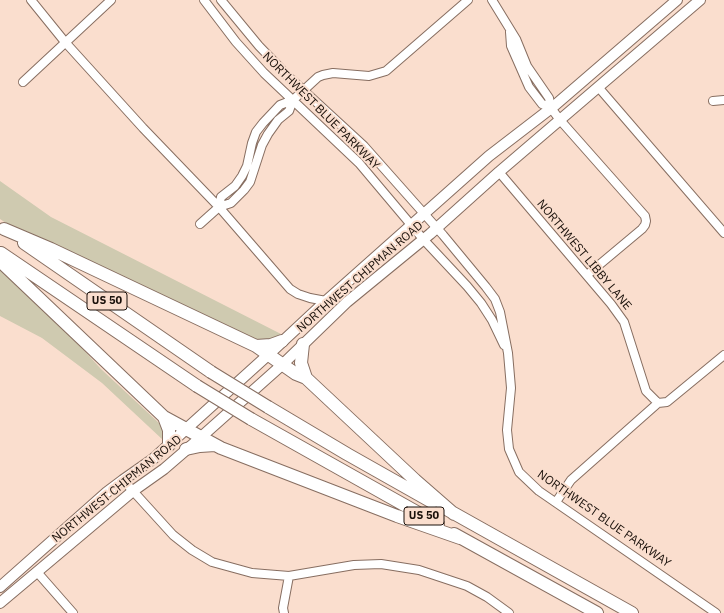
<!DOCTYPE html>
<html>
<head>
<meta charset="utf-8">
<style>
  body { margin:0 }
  canvas { display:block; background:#fadece }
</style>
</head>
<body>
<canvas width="724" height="613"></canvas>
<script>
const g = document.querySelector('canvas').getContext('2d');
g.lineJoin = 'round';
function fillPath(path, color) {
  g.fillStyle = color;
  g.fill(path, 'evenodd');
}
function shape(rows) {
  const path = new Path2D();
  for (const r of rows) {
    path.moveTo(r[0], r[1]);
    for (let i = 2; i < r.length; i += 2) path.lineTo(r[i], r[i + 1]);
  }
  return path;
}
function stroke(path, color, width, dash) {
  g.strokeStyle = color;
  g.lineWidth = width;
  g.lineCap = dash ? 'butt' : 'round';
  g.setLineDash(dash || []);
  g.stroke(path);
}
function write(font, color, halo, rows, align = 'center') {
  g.font = font + ' "IBM Plex Sans",sans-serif';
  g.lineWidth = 4;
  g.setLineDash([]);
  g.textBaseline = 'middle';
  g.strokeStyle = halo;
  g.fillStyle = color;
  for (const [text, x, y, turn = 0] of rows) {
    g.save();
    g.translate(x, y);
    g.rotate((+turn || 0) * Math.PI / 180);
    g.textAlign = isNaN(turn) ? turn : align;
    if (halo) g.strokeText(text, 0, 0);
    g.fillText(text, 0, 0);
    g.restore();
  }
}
fillPath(shape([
  [0,181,51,217,281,334,272,341,259,342,26,234,6,223,0,219],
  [0,268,52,315,101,369,159,423,163,431,163,440,102,383,42,338,0,316]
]), '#cfcab0');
const minor = shape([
  [31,0,65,42,143,128,219,207,290,289,298,294,310,298,326,301],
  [204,0,236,42,264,73,359,163,423,239,467,286,481,303,492,320,504,345],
  [221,0,259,46,290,78,364,146,443,235,486,287,495,299,500,312,508,353,511,388,507,430,509,449,519,472,539,491,716,613],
  [492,0,516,39,527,66,549,98,551,108,560,120,645,216,646,221,645,225,642,229,587,275],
  [510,32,511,46,529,87,542,104,551,108],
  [23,82,111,0],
  [599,88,724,233],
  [713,101,724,100],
  [499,172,611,304,624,322,646,391,658,403],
  [219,207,221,197,235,186,242,176,247,166,252,143,256,132,263,123,280,105,293,100,318,77,323,75,333,73,369,76,386,71,468,0],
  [200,224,219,207,231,203,244,190,250,182,262,145,268,134,278,120,289,111,293,100],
  [123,480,173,535,192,550,212,562,252,573,289,576,354,565,381,564,419,570,467,586,487,597,509,613],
  [556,502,571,480,658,403,667,402,724,355],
  [37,572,73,613],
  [284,613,283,608,289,576]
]);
const major = shape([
  [0,587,107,492,123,480,153,459,268,355,326,301,489,156,554,106,677,0],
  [0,603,88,529,133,491,164,469,200,438,283,364,347,302,430,234,499,172,700,0]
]);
const highway = shape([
  [4,229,51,249,256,346,296,374,306,378,415,480,454,514],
  [24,243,211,372],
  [1,253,197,386],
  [0,261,164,417,221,448,397,516,460,538],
  [303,344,301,363,306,378],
  [256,346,271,345,282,341],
  [268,407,347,454,432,502],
  [164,417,169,430,169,445],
  [251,419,438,524],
  [186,449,200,446,215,445],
  [448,510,632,613],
  [454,534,597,613]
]);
stroke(minor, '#876e61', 10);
stroke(major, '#876e61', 12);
stroke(highway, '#876e61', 14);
stroke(minor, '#fff', 8);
stroke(major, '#fff', 10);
stroke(highway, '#fff', 12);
const highwayBridge = shape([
  [211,372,268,407],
  [197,386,251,419]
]);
stroke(highwayBridge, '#876e61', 14, []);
stroke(highwayBridge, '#fff', 12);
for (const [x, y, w] of [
  [107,301,40],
  [424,516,40]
]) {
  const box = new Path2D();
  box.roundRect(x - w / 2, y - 9, w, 18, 3);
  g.fillStyle = '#fadece';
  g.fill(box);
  stroke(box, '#1a110b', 1);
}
write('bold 11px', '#1a110b', null, [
  ["US 50",107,301],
  ["US 50",424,516]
]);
write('12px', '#1a110b', '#fadece', [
  ["NORTHWEST BLUE PARKWAY",321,111,45],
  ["NORTHWEST LIBBY LANE",584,255,50],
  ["NORTHWEST CHIPMAN ROAD",360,277,-41],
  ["NORTHWEST CHIPMAN ROAD",117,489,-39],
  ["NORTHWEST BLUE PARKWAY",604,519,35]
]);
</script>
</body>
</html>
